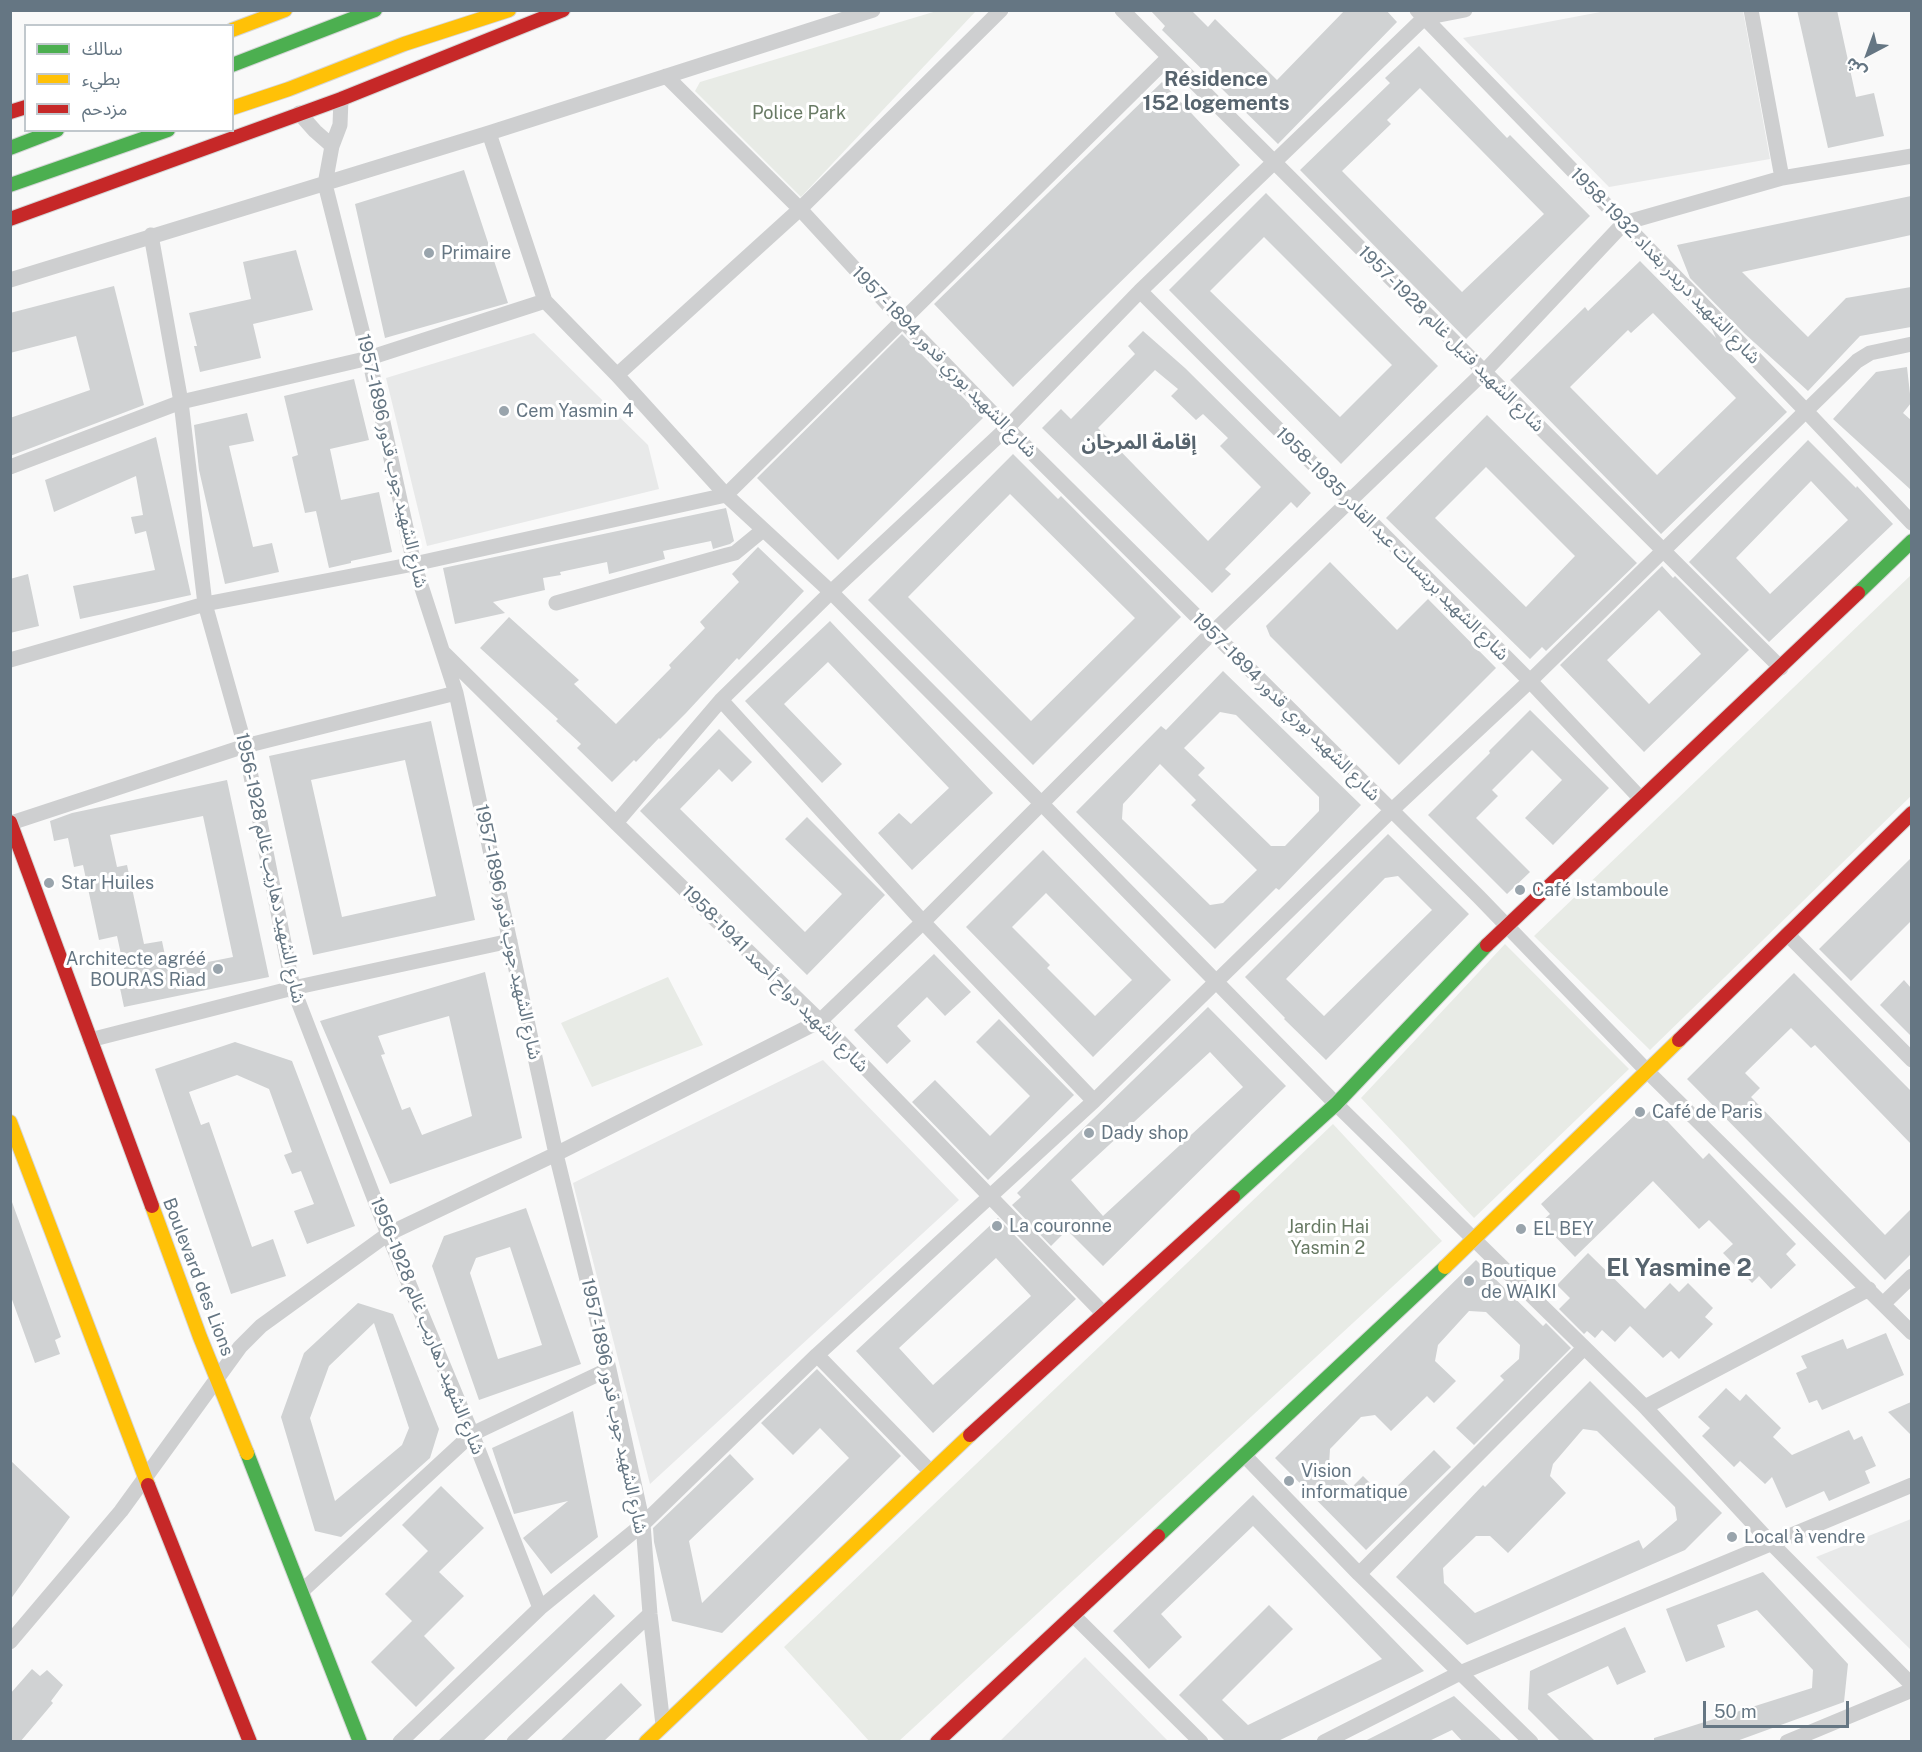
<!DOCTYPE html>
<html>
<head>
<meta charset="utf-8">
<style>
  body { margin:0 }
  #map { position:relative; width:1922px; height:1752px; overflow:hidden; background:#f9f9f9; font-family:"Public Sans","Noto Sans Arabic",sans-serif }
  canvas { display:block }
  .frame { position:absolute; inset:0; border:12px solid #657683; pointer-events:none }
  .legend { position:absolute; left:24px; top:24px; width:210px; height:108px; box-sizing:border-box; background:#fff; border:2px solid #c1c8cd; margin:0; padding:8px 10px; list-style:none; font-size:18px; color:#657683 }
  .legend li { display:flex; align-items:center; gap:12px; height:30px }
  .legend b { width:30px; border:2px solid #c1c8cd }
  .north { position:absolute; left:1838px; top:24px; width:60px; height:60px; -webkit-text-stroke:4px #fff; paint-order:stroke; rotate:221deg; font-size:16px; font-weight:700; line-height:24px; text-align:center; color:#657683 }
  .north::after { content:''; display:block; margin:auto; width:21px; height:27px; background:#657683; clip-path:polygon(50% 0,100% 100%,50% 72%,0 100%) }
  .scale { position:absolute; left:1703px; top:1701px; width:146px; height:27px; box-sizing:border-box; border:3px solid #657683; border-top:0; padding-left:8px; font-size:18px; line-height:21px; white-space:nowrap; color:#657683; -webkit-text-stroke:4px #fff; paint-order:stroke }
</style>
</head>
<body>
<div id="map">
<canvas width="1922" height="1752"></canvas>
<div class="frame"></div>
<ul class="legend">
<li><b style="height:8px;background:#4caf50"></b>سالك</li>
<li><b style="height:8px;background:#ffc107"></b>بطيء</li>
<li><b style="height:8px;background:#c62828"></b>مزدحم</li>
</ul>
<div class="north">ش</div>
<div class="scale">50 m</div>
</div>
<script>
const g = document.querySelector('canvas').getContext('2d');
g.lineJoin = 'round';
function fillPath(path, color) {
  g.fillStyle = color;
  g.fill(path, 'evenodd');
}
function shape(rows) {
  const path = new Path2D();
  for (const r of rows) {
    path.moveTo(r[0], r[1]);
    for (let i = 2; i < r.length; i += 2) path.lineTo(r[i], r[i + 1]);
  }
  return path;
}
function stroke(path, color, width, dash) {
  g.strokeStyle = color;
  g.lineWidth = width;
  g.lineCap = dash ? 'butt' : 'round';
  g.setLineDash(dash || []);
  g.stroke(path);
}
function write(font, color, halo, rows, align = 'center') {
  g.font = font + ' "Public Sans","Noto Sans Arabic",sans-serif';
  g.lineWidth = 6;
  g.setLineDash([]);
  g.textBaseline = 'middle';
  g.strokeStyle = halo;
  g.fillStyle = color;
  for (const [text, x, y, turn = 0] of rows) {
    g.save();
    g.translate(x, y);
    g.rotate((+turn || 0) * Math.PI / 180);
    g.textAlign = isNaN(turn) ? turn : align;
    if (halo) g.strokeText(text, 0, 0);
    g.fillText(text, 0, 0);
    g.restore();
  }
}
fillPath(shape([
  [1611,10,1743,11,1770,159,1609,187,1463,38],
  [534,333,648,445,659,489,427,546,386,378],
  [823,1060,959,1200,650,1484,573,1183],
  [1911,1519,1911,1650,1816,1557],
  [1085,1657,1168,1741,1000,1741]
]), '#e8e9e9');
fillPath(shape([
  [940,10,976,11,801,197,695,91,700,82],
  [1911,575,1911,796,1650,1050,1534,936],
  [1505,944,1629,1069,1474,1218,1361,1098],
  [668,977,703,1045,592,1087,561,1023],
  [1333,1124,1442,1241,899,1741,869,1741,784,1647]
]), '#e8ebe6');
fillPath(shape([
  [1150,10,1191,10,1208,27,1215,19,1277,80,1345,10,1386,10,1397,22,1278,144,1162,30,1165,26],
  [1797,10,1837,10,1856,97,1874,93,1884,136,1828,148],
  [1419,46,1507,138,1510,135,1590,216,1466,339,1300,170,1390,83,1385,78],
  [1420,88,1544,214,1462,292,1342,171,1391,124,1387,120],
  [1162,82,1240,165,1013,387,934,304],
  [464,170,508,303,385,338,355,204],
  [1266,193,1438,366,1341,464,1169,290],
  [1264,237,1392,365,1340,417,1210,291],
  [1911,196,1911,235,1742,272,1808,337,1846,298,1911,287,1911,327,1860,336,1808,391,1745,334,1690,278,1677,245],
  [296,250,313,310,253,324,261,358,200,372,194,346,197,346,189,313,251,299,243,262],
  [1640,261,1716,338,1711,327,1723,340,1720,343,1787,412,1661,534,1510,380,1585,307,1588,311],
  [1653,313,1736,398,1657,475,1570,387,1628,330,1631,333],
  [114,286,144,405,10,456,10,418,90,390,76,336,10,353,10,313],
  [1143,331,1185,368,1311,493,1297,508,1291,502,1225,569,1231,574,1212,593,1042,428,1061,409,1071,419,1135,354,1128,346],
  [1155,370,1178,389,1171,396,1196,420,1203,414,1228,438,1220,446,1261,487,1208,541,1098,428],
  [902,334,983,418,838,560,757,478],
  [1907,367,1911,403,1903,413,1911,420,1911,490,1833,419,1876,372],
  [354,379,369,440,330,449,341,500,379,492,392,552,351,561,351,563,329,568,316,511,305,513,292,457,298,455,284,396],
  [247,413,254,441,229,446,253,547,272,543,279,572,225,584,199,470,194,425],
  [1487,415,1637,563,1546,651,1542,647,1530,659,1386,518],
  [1486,467,1575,556,1526,607,1435,518],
  [156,437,191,595,80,619,73,586,155,570,146,531,135,534,131,517,143,515,136,476,54,512,45,480],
  [1808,440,1856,488,1857,486,1893,524,1769,642,1689,562],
  [1811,481,1848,520,1770,594,1736,558],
  [1013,454,1058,499,1061,496,1181,617,1033,765,868,600],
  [1010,494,1135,618,1031,721,908,597],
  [726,508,734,541,730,544,713,549,711,541,663,551,665,559,609,574,607,562,560,572,561,575,543,578,545,590,493,602,505,613,455,624,443,568],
  [758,547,804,591,739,660,737,658,686,713,660,739,659,738,636,762,634,760,612,782,577,748,581,744,556,721,558,719,480,648,509,617,579,680,574,684,616,724,671,668,669,665,705,628,700,622,739,582,732,574],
  [1330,562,1397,630,1428,599,1496,668,1399,765,1270,636,1266,626],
  [1662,566,1673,578,1675,576,1749,650,1644,752,1560,665],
  [1659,610,1701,654,1649,704,1607,660],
  [28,574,39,626,10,633,10,579],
  [830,621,993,793,912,870,878,833,899,813,911,824,949,788,828,662,784,704,842,764,822,783,745,701],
  [1223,671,1361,805,1279,890,1276,888,1215,949,1076,812,1161,726,1166,730],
  [1220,712,1236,715,1319,797,1319,811,1285,846,1271,846,1198,775,1205,768,1184,748],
  [1160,764,1196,800,1191,805,1257,870,1223,903,1210,905,1122,819,1123,804],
  [1530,710,1609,788,1553,845,1525,818,1562,780,1532,750,1492,790,1498,796,1476,818,1530,872,1507,894,1428,815,1490,753,1489,751],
  [431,721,475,920,313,955,269,756],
  [405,760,436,896,342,917,311,780],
  [719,729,752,762,732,782,719,769,680,809,805,932,842,894,785,839,807,817,885,895,807,975,640,811],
  [227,780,269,977,124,1007,117,974,125,973,117,936,99,940,83,865,74,867,68,838,54,841,50,821,72,813],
  [203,816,233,957,168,970,162,941,144,944,127,865,117,867,110,835],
  [1388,834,1469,914,1326,1060,1284,1019,1285,1018,1245,977],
  [1398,876,1432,910,1324,1016,1286,979,1385,878],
  [1043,850,1171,980,1093,1057,966,927],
  [1046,893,1132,980,1095,1016,1047,968,1050,965,1012,927],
  [1911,858,1911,921,1851,981,1819,949],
  [934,954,971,992,945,1016,927,997,897,1026,911,1041,887,1064,854,1030],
  [485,972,522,1138,390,1184,320,1021],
  [449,1016,472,1116,422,1135,410,1107,402,1110,381,1055,385,1054,378,1036],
  [1794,973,1911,1091,1911,1144,1815,1045,1811,1048,1791,1028,1745,1073,1760,1088,1751,1097,1885,1235,1911,1209,1911,1254,1885,1280,1687,1079],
  [1904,980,1911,988,1911,1036,1880,1005],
  [1208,1007,1286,1086,1103,1266,1067,1230,1051,1246,1012,1205,1021,1197,1017,1193],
  [1210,1052,1243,1087,1103,1216,1071,1180],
  [999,1019,1074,1095,988,1180,912,1102,935,1080,990,1136,1030,1096,976,1042],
  [235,1042,292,1061,355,1226,307,1244,294,1211,314,1204,301,1171,292,1174,284,1155,292,1152,269,1089,237,1075,189,1092,201,1125,209,1122,252,1247,273,1239,286,1276,231,1294,155,1069],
  [1654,1107,1703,1159,1709,1153,1796,1244,1786,1254,1796,1265,1771,1289,1759,1276,1752,1283,1723,1253,1733,1244,1709,1220,1699,1229,1653,1181,1575,1257,1541,1222,1550,1214,1541,1204,1637,1113,1643,1118],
  [12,1202,61,1337,55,1340,60,1354,35,1363,10,1294,10,1203],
  [526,1208,581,1364,479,1400,432,1266,444,1236],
  [510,1247,542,1345,498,1359,470,1273,476,1258],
  [998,1218,1076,1299,933,1433,856,1351],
  [996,1258,1031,1296,933,1385,899,1348],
  [1588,1253,1645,1309,1670,1283,1679,1292,1688,1283,1713,1308,1705,1317,1713,1324,1679,1359,1671,1351,1663,1358,1630,1326,1615,1342,1602,1330,1595,1338,1587,1331,1584,1334,1559,1309,1570,1298,1557,1285],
  [1476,1260,1543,1326,1546,1323,1571,1348,1474,1445,1456,1428,1504,1380,1500,1376,1519,1359,1520,1345,1486,1312,1469,1311,1438,1345,1435,1361,1456,1381,1434,1403,1427,1396,1391,1431,1375,1415,1361,1417,1330,1449,1329,1465,1351,1488,1363,1476,1385,1498,1434,1450,1451,1467,1366,1550,1275,1458],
  [358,1303,393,1314,439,1429,430,1458,341,1537,315,1531,281,1417,304,1353],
  [374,1323,409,1428,402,1445,335,1501,310,1418,329,1366],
  [1886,1333,1904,1375,1822,1410,1817,1400,1809,1403,1796,1373,1807,1368,1801,1356,1843,1339,1847,1349],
  [817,1369,901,1456,722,1633,672,1621,654,1542,653,1528,730,1454,754,1479,689,1541,702,1603,849,1458,820,1428,793,1455,761,1423],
  [1590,1381,1722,1513,1685,1550,1467,1645,1396,1577,1483,1485,1485,1487],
  [1583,1429,1597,1431,1675,1507,1677,1520,1643,1549,1639,1540,1475,1613,1444,1583,1443,1568,1476,1536,1490,1536,1508,1553,1566,1493,1550,1476,1553,1464],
  [1726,1388,1740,1401,1746,1394,1781,1428,1773,1437,1792,1455,1849,1430,1854,1440,1862,1436,1876,1466,1865,1471,1870,1483,1829,1501,1824,1491,1786,1508,1772,1477,1765,1484,1740,1461,1734,1467,1702,1436,1710,1428,1698,1417],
  [1911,1402,1911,1435,1888,1412],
  [573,1411,598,1537,551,1574,523,1538,568,1501,514,1514,492,1448],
  [10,1460,70,1517,10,1600],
  [441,1486,484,1528,439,1572,464,1596,424,1636,455,1668,416,1707,371,1662,412,1621,385,1594,428,1551,402,1525],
  [1253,1495,1424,1671,1276,1742,1226,1742,1179,1695,1269,1605,1293,1629,1222,1700,1248,1725,1382,1659,1253,1526,1161,1614,1182,1637,1149,1669,1113,1631],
  [1763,1572,1848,1664,1844,1702,1734,1742,1654,1742,1654,1738,1812,1688,1813,1670,1757,1610,1717,1625,1725,1647,1686,1662,1666,1609],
  [594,1594,615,1616,482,1742,437,1742],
  [1625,1627,1646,1672,1617,1685,1608,1666,1547,1694,1596,1742,1561,1742,1528,1709,1530,1671],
  [32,1669,40,1676,47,1670,63,1685,51,1701,53,1703,20,1742,10,1742,10,1694],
  [621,1683,642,1705,603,1742,559,1742],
  [1454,1696,1503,1742,1463,1742,1452,1730,1427,1742,1363,1742]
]), '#d0d2d3');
const fast = shape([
  [232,65,375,10],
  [10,148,57,130],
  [10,185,168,130],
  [1858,593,1912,541],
  [1233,1197,1336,1104,1487,945],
  [247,1453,360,1742],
  [1158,1536,1445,1267]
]);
const slow = shape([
  [232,30,285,10],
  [232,108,289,89,404,44,509,10],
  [10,1122,148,1485],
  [152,1206,200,1337,247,1453],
  [1445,1267,1679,1040],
  [646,1742,970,1435]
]);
const jam = shape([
  [10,112,26,107],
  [10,219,341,99,563,10],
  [10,822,152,1206],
  [1487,945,1858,593],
  [1679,1040,1912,813],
  [970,1435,1233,1197],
  [148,1485,250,1742],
  [937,1742,1158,1536]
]);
stroke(fast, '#d5d6d7', 16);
stroke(slow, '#d5d6d7', 16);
stroke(jam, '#d5d6d7', 16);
stroke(shape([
  [1122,10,1781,668],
  [1417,10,1805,410,1912,523],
  [1751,10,1782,178],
  [666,76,800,209,902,320,1007,428,1479,897,1647,1071,1912,1333],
  [299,113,315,131,332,146,340,125,341,99],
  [489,133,545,301,617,375,726,495,831,592,1042,804,1336,1104,1645,1407,1772,1544,1912,1685],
  [332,146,325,184,369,358,414,564,456,693,556,1154,609,1369,643,1524,650,1614,663,1725],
  [151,235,181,402,205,604,245,746,293,988,388,1234,472,1434,540,1608],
  [10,280,489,133,873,10],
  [1140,291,1530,681,1641,799],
  [617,375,800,209,1001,10],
  [10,467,181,402,369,358,545,301],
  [556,603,727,555,735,553,763,530],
  [444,653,616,823,820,1021,1103,1313],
  [10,660,205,604,414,564,726,495,1169,57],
  [721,700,923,922,1094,1101],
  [11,823,245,746,456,693],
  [616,823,721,700,831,592,1007,428,1140,291,1424,18,1465,10],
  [1787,934,1912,1060],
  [90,1040,293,988,510,941],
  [1883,1304,1912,1276],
  [817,1355,930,1471],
  [1645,1407,1869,1289],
  [1244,1455,1359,1574,1531,1742],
  [1359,1574,1584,1348],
  [302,1591,472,1434,609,1369],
  [1073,1615,1201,1742],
  [10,1642,121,1511,240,1347,261,1326,388,1234,556,1154,820,1021,923,922,1212,633,1484,372,1624,223,1782,178,1912,156],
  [400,1742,540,1608,643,1524,817,1355,1094,1101,1392,810,1530,681,1857,361,1870,353,1912,344],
  [514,1742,650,1614],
  [1324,1742,1460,1673,1912,1485],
  [1787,1742,1912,1690]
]), '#cecfd0', 15);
stroke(fast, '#4caf50', 14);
stroke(slow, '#ffc107', 14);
stroke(jam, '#c62828', 14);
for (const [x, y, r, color] of [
  [429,253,6,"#99a4ac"],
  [504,411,6,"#99a4ac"],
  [49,883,6,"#99a4ac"],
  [1520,890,6,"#99a4ac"],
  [218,969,6,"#99a4ac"],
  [1640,1112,6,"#99a4ac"],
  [1089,1133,6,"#99a4ac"],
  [997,1226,6,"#99a4ac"],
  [1521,1229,6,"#99a4ac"],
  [1469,1281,6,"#99a4ac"],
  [1289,1481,6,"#99a4ac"],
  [1732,1537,6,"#99a4ac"]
]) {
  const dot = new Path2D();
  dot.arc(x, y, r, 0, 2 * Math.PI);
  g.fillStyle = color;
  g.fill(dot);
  stroke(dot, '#fff', 2);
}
write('18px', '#687a64', '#fff', [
  ["Police Park",799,113],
  ["Jardin Hai",1328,1227],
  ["Yasmin 2",1328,1248]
]);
write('18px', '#657683', '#fff', [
  ["Primaire",441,253],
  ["Cem Yasmin 4",516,411],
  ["Star Huiles",61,883],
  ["Café Istamboule",1532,890],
  ["Architecte agréé",206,959,"right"],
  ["BOURAS Riad",206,980,"right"],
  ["Café de Paris",1652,1112],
  ["Dady shop",1101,1133],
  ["La couronne",1009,1226],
  ["EL BEY",1533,1229],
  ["Boutique",1481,1271],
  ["de WAIKI",1481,1292],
  ["Vision",1301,1471],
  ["informatique",1301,1492],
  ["Local à vendre",1744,1537]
], 'left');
write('18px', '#657683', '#fff', [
  ["شارع الشهيد دريدر بغداد 1932-1958",1665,266,46],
  ["شارع الشهيد فتيل غالم 1928-1957",1451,339,45],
  ["شارع الشهيد بوري قدور 1894-1957",944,362,46],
  ["شارع الشهيد جوب قدور 1896-1957",392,461,77],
  ["شارع الشهيد برينسات عبد القادر 1935-1958",1392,544,45],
  ["شارع الشهيد بوري قدور 1894-1957",1286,707,45],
  ["شارع الشهيد دهاريب غالم 1928-1956",270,868,78],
  ["شارع الشهيد جوب قدور 1896-1957",508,932,78],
  ["شارع الشهيد دواح أحمد 1941-1958",775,979,45],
  ["Boulevard des Lions",198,1277,69],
  ["شارع الشهيد دهاريب غالم 1928-1956",427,1326,68],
  ["شارع الشهيد جوب قدور 1896-1957",614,1406,78]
]);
write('bold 20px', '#57646e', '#fff', [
  ["إقامة المرجان",1139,443]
]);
write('bold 21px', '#57646e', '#fff', [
  ["Résidence",1216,80],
  ["152 logements",1216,104]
]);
write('bold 24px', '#57646e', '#fff', [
  ["El Yasmine 2",1679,1269]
]);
</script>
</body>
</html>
